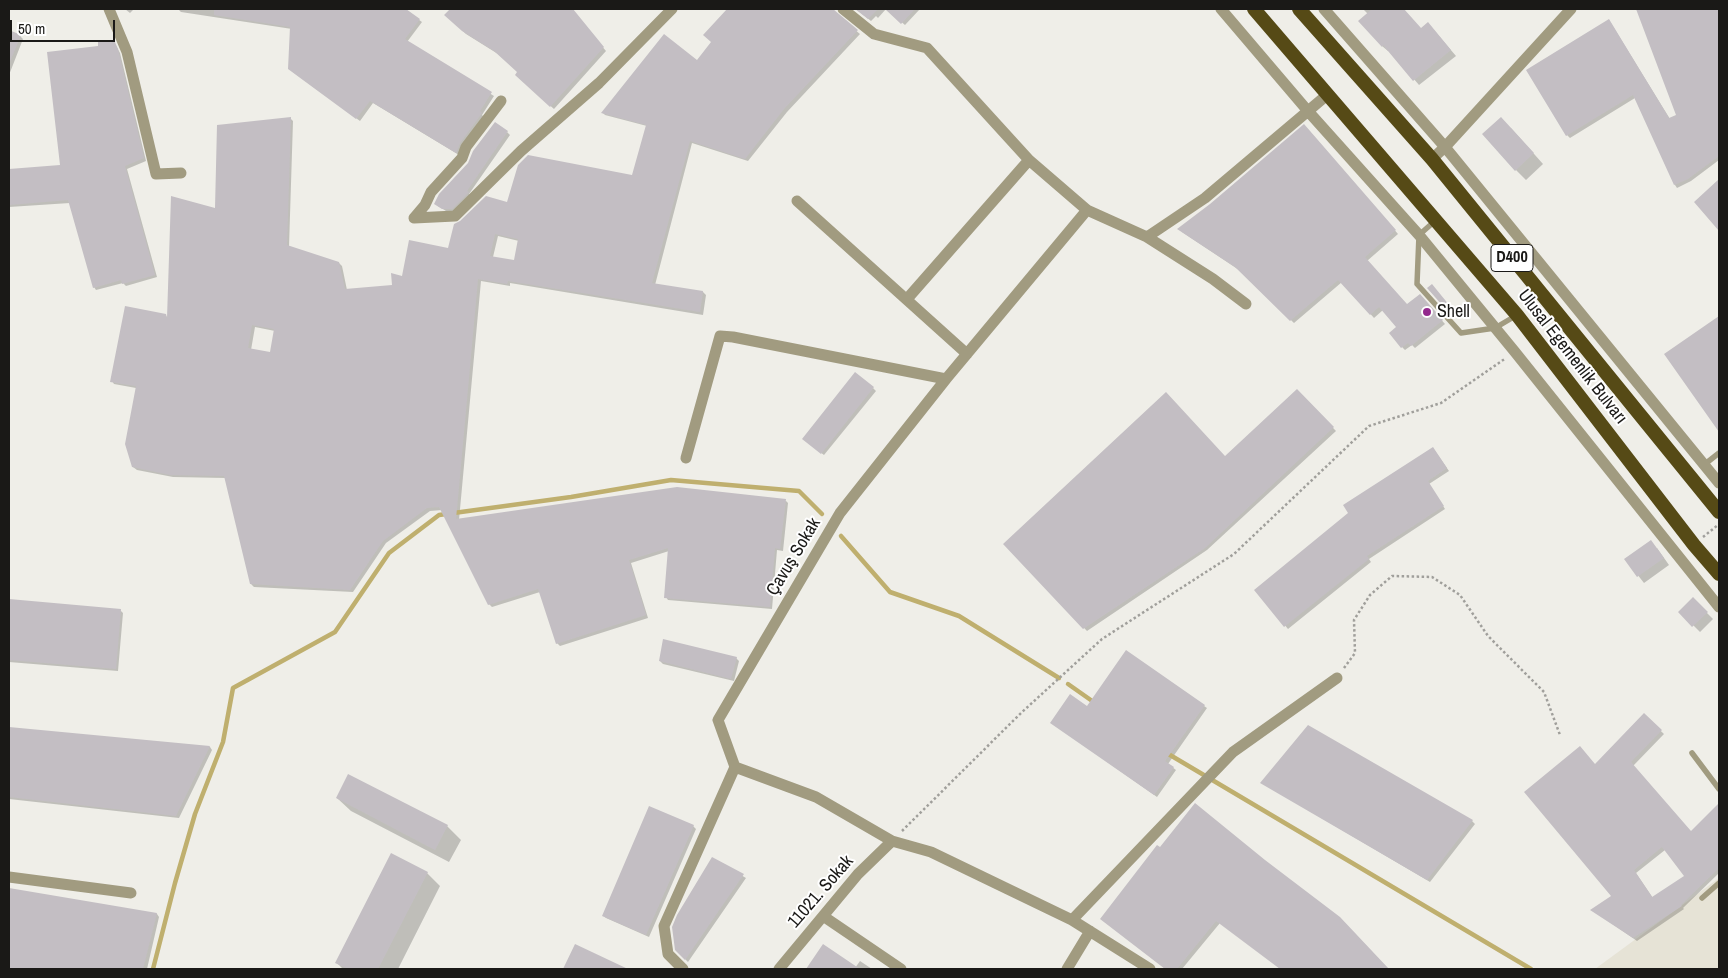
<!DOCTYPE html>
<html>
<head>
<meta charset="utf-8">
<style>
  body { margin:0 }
  #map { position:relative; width:1728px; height:978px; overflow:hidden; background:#efeee8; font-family:"Archivo Narrow",sans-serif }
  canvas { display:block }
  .frame { position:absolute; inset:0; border:10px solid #1a1917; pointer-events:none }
  .scale { position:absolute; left:10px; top:20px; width:105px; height:22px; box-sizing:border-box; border:2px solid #1a1917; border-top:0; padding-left:6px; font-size:15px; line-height:18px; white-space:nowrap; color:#1a1917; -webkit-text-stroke:4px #fff; paint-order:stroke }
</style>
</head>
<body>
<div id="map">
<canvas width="1728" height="978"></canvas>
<div class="frame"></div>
<div class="scale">50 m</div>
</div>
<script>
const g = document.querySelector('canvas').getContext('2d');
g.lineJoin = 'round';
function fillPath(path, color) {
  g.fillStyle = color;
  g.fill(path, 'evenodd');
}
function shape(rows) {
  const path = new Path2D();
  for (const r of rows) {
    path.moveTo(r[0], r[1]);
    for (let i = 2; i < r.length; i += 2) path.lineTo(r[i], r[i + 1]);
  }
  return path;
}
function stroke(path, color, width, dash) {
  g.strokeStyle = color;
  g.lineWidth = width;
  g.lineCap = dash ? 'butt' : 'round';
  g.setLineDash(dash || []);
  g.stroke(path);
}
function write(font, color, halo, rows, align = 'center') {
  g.font = font + ' "Archivo Narrow",sans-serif';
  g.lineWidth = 4;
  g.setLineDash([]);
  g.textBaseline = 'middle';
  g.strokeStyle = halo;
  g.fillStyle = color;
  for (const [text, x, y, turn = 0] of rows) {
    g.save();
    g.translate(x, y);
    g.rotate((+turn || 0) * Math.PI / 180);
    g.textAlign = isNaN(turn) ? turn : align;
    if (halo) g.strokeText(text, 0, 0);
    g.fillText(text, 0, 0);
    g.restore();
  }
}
fillPath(shape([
  [1719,878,1719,969,1595,969]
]), '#e6e3d6');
fillPath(shape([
  [125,9,134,9,130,13],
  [178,9,280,9,279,13,282,9,404,9,422,22,407,42,494,96,482,115,484,117,459,155,373,103,360,121,293,72,292,29,181,12],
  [451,9,570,9,606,51,554,109,519,78,519,72,498,54,466,34,446,15],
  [729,9,830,9,860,34,787,112,748,161,692,143,655,285,703,292,706,295,703,315,510,283,510,286,481,281,459,520,786,501,788,503,783,551,777,550,772,609,668,600,666,597,669,551,631,563,648,618,560,646,557,643,540,592,492,607,489,604,442,510,430,511,386,543,353,592,254,587,251,584,226,478,173,477,137,470,133,467,136,388,114,384,112,381,165,315,168,318,216,210,290,118,293,121,289,247,339,263,342,266,347,290,394,286,403,277,449,249,508,203,633,177,647,126,605,115,603,113,697,62,712,42,705,35],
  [498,236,519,241,515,262,493,257],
  [255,327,275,331,271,354,251,350],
  [856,9,920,9,905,25,886,9,878,18,876,16,871,21],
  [1363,9,1403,9,1421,29,1433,29,1456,56,1419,85,1389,50,1388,51,1382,46,1368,14],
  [1638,9,1719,9,1719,160,1691,181,1677,188,1675,185,1635,98,1570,138,1567,135,1609,20,1670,119,1678,115],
  [9,32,20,36,23,39,9,75],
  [114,42,120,53,146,161,127,169,157,277,126,286,123,283,96,290,94,287,70,203,9,207,9,170,62,166,100,47],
  [1511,128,1543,164,1526,180,1516,170],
  [1307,129,1398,234,1367,261,1407,306,1420,296,1445,324,1415,348,1412,345,1405,350,1402,347,1398,327,1383,310,1374,318,1342,282,1294,323,1239,270,1182,232],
  [507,132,510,135,469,194,471,195,455,211,446,211,438,206],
  [1717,319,1719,321,1719,428,1715,424],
  [873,388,876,391,824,455,807,442],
  [1297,391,1336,431,1207,550,1087,631,1004,544,1225,457],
  [1433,448,1449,471,1429,484,1445,509,1369,559,1371,562,1288,629,1256,590],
  [1657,548,1669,565,1644,583,1626,560],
  [1693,599,1713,619,1700,632,1680,612],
  [9,600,120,610,123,613,118,671,9,662],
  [736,658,739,661,734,681,663,664,660,661],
  [1204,706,1207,708,1168,764,1176,770,1157,797,1055,725,1087,707],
  [1644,715,1664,734,1633,766,1691,832,1719,805,1719,873,1683,908,1684,909,1637,941,1595,912,1613,896,1595,766],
  [1665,850,1686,876,1653,898,1636,873],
  [9,728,210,747,212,750,179,818,9,799],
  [1262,783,1472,821,1475,824,1430,882],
  [337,798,447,826,461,840,449,862,351,811],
  [693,826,696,829,649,937,606,918,603,915],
  [713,859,746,878,688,962,676,950],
  [1264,861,1339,918,1388,969,1281,969,1220,923,1182,969,1166,969,1104,921],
  [427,873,440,886,398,969,343,969,336,962],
  [9,889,157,914,159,917,147,969,9,969],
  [576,946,625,969,565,969],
  [823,946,855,968,860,961,872,969,808,969]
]), '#0003');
stroke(shape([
  [841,536,890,592,959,616,1059,678],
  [1068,684,1095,703],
  [1165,752,1531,969],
  [153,969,175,883,195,814,223,742,233,688,335,632,389,553,439,515,571,497,671,480,799,491,822,514]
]), '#bfaf6e', 4.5);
fillPath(shape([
  [214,9,406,9,420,19,405,39,492,92,480,111,482,113,460,143,456,153,370,101,356,119,288,69,290,27,214,15],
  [450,9,573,9,604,47,550,107,515,75,517,72,494,51,462,31,444,15],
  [727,9,833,9,858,30,784,109,745,159,690,141,652,283,703,291,700,312,508,281,507,284,478,279,456,519,677,487,786,499,780,549,775,548,770,607,664,598,668,548,629,560,646,615,556,644,538,589,488,605,439,507,427,508,383,541,350,590,250,584,224,476,170,475,132,467,125,444,136,386,110,382,125,306,166,314,167,318,171,196,215,208,217,125,291,117,287,245,339,262,345,289,392,285,391,273,402,276,409,240,448,248,454,224,460,221,486,196,507,202,518,165,528,155,632,175,646,125,601,113,664,34,697,60,711,42,703,35],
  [495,234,518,239,514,260,490,256],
  [252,325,274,329,270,352,248,348],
  [855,9,878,9,868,19],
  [885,9,915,9,901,24],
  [1372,9,1404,9,1421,28,1428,22,1451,50,1413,81,1383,45,1382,47,1358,21],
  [1636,9,1719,9,1719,156,1688,179,1674,185,1633,95,1566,136,1526,70,1609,19,1669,118,1676,115],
  [9,30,21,35,9,64],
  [114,40,118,49,144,158,125,166,155,275,122,284,121,280,93,288,68,200,9,205,9,169,60,165,47,52,98,46,98,42],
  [1501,117,1534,153,1515,171,1482,134],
  [495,122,508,131,467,191,469,192,452,209,442,209,434,204,439,194,468,163,473,151],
  [1304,124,1396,230,1365,257,1407,304,1420,294,1443,320,1411,346,1408,343,1401,348,1389,333,1396,327,1379,307,1370,315,1338,280,1290,321,1235,267,1177,229,1210,204],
  [1719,179,1719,231,1694,202],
  [1432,284,1454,311,1450,314,1427,288],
  [1719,316,1719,432,1664,354],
  [855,372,874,387,821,454,802,439],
  [1297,389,1334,427,1205,548,1083,629,1003,544,1166,392,1225,456],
  [1433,447,1447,468,1428,481,1444,506,1367,556,1369,559,1284,627,1254,590,1348,513,1343,505],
  [1651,540,1664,558,1637,577,1624,559],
  [1693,597,1708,612,1692,627,1678,612],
  [9,599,121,609,116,669,9,660],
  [663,639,737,657,731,679,659,661],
  [1126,650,1205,705,1165,761,1174,767,1154,795,1050,723,1070,694,1087,706],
  [1644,713,1662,730,1631,762,1691,831,1719,803,1719,868,1681,905,1682,906,1633,938,1590,910,1611,896,1524,792,1580,746,1595,764],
  [1662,847,1684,876,1652,897,1634,870],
  [1308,725,1473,820,1427,880,1260,783],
  [9,727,210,746,176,816,9,797],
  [348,774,448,825,435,850,336,798],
  [1195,803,1265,860,1340,917,1389,969,1280,969,1216,921,1177,969,1165,969,1100,919,1157,845,1160,847],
  [649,806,694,825,646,935,602,916],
  [391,853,428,872,378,969,348,969,335,963],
  [712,857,744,874,685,960,675,950,672,927,677,915],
  [9,888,157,913,143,969,9,969],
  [575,944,628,969,563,969],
  [823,944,860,969,806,969]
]), '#c3bec3');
stroke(shape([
  [1703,537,1718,525],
  [1344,668,1355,653,1354,620,1370,595,1392,576,1432,577,1460,595,1488,636,1544,692,1560,735],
  [902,831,1021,713,1102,639,1234,554,1369,426,1441,403,1506,358]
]), '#a09f9b', 2.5, [2.5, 2.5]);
stroke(shape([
  [1436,220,1419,235,1417,284,1461,333,1495,328,1517,315],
  [1705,464,1719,453],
  [1692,753,1719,789],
  [1702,898,1719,883]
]), '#a19b80', 5.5);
stroke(shape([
  [109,9,127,52,156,174,181,173],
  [843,9,874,34,927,48,1029,160,1087,210,1147,237,1213,279,1246,304],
  [1221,9,1307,110,1419,235,1515,352,1719,607],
  [1324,9,1445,147,1719,483],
  [1432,159,1445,147,1571,9],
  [797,201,967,354],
  [414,218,455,216,521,151,599,83,672,9],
  [414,218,425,205,431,192,462,158,466,147,501,101],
  [1147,237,1205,198,1327,95],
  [907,299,1029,160],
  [686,458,720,336,733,337,946,379],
  [735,767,816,797,892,841,931,852,1072,920,1150,969],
  [9,877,131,893],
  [823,916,901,969],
  [1072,920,1233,752,1337,678],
  [683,969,668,954,664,926,735,767,718,720,840,513,946,379,1087,210],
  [779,969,858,874,892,841],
  [1067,969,1090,931]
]), '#a19b80', 11);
stroke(shape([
  [1254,9,1517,315,1694,545,1719,574],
  [1299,9,1432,159,1719,512]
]), '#564a16', 14);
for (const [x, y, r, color] of [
  [1427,312,5,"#93298d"]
]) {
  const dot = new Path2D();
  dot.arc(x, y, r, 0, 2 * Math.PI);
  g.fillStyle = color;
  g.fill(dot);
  stroke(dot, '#fff', 2);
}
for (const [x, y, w] of [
  [1512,258,42]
]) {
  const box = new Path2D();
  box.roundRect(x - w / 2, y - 13.5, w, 27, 4);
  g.fillStyle = '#fff';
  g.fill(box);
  stroke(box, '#1a1917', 1);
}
write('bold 16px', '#1a1917', null, [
  ["D400",1512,258]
]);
write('18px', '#1a1917', '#fff', [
  ["Shell",1437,312]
], 'left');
write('18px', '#1a1917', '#fff', [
  ["Ulusal Egemenlik Bulvarı",1572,357,52],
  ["Çavuş Sokak",794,557,-59],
  ["11021. Sokak",821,892,-49]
]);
</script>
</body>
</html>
